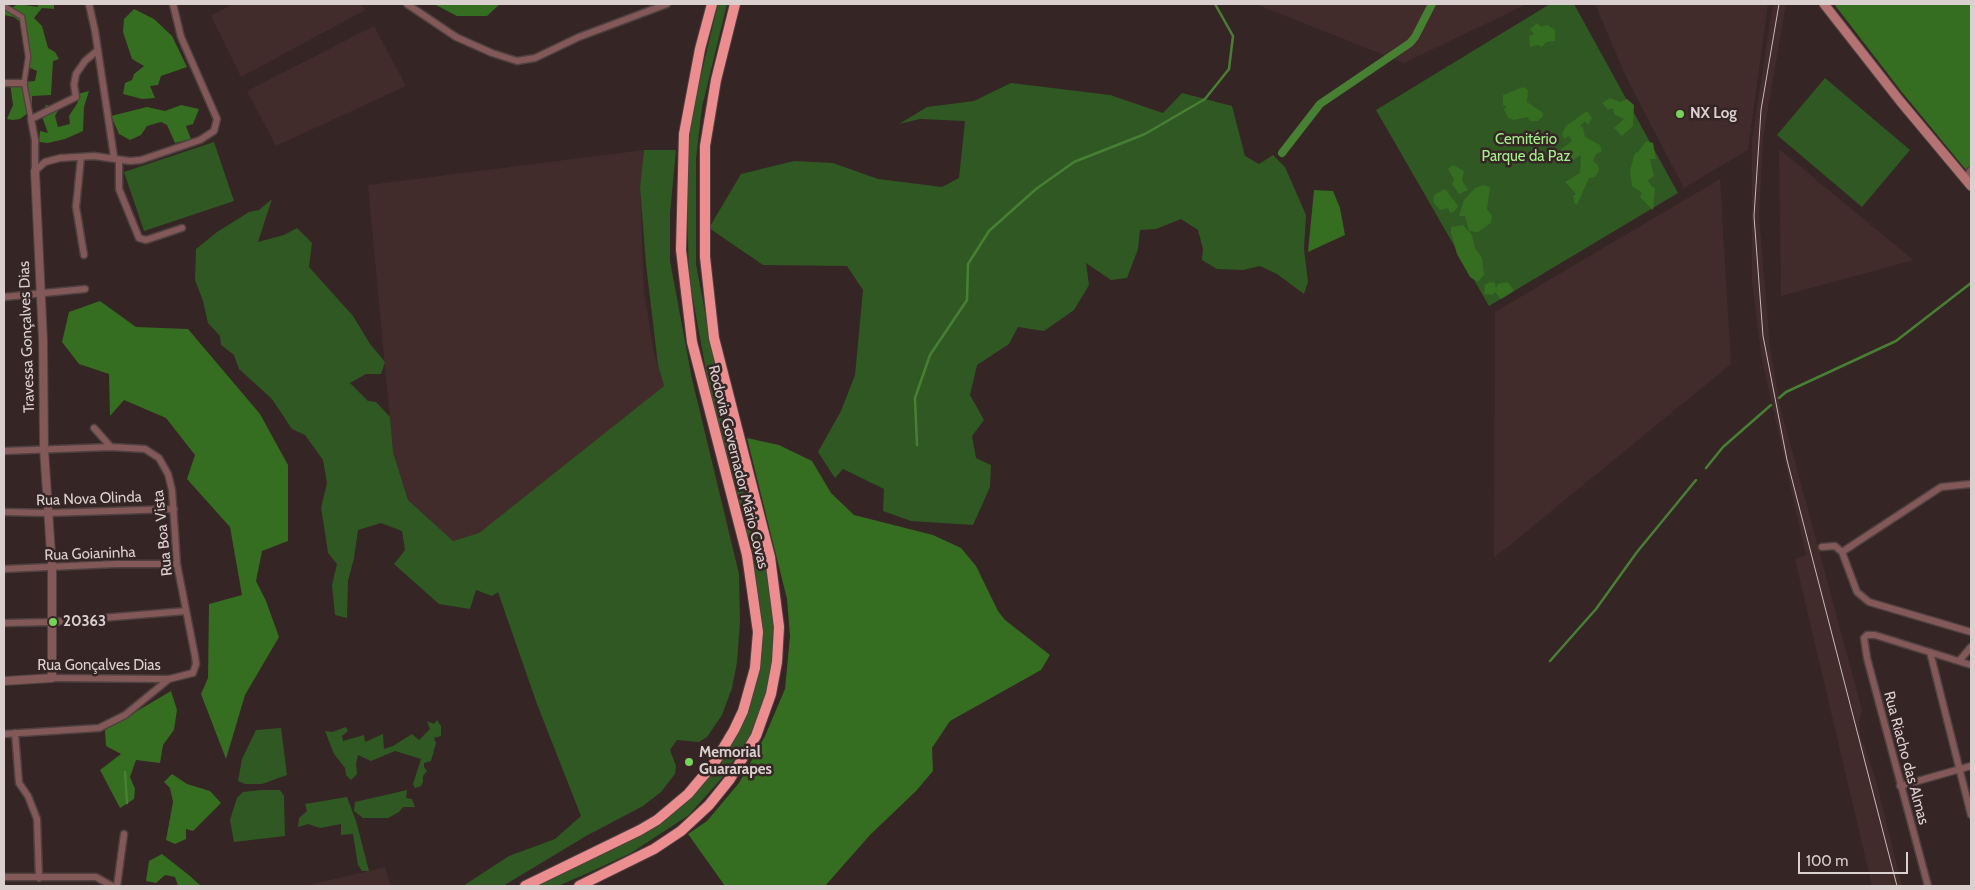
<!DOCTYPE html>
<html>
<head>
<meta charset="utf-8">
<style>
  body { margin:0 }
  #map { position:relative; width:1975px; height:890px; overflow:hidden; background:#352525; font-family:Cabin,sans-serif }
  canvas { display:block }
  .frame { position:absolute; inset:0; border:5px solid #dbd0d0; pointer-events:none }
  .scale { position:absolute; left:1798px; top:852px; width:110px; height:22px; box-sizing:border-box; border:2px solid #dbd0d0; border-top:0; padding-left:6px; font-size:15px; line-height:18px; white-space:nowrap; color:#dbd0d0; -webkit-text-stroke:4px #352525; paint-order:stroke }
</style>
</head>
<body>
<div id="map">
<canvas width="1975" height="890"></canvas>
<div class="frame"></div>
<div class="scale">100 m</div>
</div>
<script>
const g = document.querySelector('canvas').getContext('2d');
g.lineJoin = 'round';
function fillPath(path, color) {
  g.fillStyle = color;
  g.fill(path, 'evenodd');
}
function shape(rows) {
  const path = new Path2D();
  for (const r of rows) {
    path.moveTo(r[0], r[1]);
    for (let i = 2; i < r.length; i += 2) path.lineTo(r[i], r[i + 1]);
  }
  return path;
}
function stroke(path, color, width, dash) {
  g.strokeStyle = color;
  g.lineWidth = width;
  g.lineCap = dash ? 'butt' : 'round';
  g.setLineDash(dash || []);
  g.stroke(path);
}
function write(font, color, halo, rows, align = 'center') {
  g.font = font + ' Cabin,sans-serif';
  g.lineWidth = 5;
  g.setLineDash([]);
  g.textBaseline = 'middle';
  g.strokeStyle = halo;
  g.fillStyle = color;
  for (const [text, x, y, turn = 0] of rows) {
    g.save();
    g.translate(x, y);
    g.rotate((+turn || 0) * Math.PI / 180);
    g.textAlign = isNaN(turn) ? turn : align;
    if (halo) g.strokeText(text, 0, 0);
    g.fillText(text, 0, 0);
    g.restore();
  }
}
fillPath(shape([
  [233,4,362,4,365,10,241,77,211,16],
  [1256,4,1527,4,1404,63],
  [1595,4,1768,4,1748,150,1684,188,1627,79],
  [1773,4,1786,4,1763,138,1759,216,1770,347,1780,406,1862,710,1859,722,1860,734,1876,780,1902,886,1872,886,1795,559,1806,555,1762,360,1752,282,1752,140],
  [374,26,406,86,276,146,247,91],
  [1779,149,1906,254,1914,260,1781,296],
  [644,150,640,187,644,291,654,353,664,386,479,533,453,541,408,500,393,452,368,185],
  [1720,179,1731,364,1494,558,1495,312],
  [385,867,391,886,304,886,369,871]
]), '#422b2b');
fillPath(shape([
  [718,4,727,4,702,107,696,159,696,264,715,365,744,476,769,583,774,615,771,674,767,694,749,737,721,779,689,815,631,853,588,873,558,886,533,886,605,853,657,824,734,739,762,631,748,536,712,404,689,277,686,162,692,113],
  [1550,4,1574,4,1678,193,1489,306,1376,110],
  [1825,78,1910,150,1862,207,1777,135],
  [1011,83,1110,95,1163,113,1182,93,1232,106,1245,156,1259,164,1273,155,1285,167,1306,215,1304,249,1308,282,1304,294,1277,274,1260,266,1243,270,1217,269,1202,260,1203,249,1198,230,1181,219,1156,229,1140,230,1138,249,1127,278,1111,280,1086,263,1089,285,1074,310,1044,331,1018,327,1009,344,977,365,970,395,984,420,972,436,976,458,991,465,990,487,973,525,911,521,883,511,884,489,843,469,835,478,818,452,841,411,855,375,863,290,847,266,763,265,709,228,741,174,794,161,833,163,878,179,942,187,959,178,965,121,920,119,899,124,927,107,974,101],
  [214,142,234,201,144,231,124,172],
  [644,150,676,150,670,214,670,261,692,379,739,574,740,622,737,662,732,688,722,715,707,737,699,742,677,740,670,750,676,766,675,774,661,792,643,806,586,836,503,886,463,886,509,856,555,839,581,816,537,704,498,592,492,596,476,590,470,609,439,604,394,564,405,550,402,531,381,523,358,530,354,558,348,581,347,618,335,615,332,585,337,564,328,553,326,539,321,508,327,483,323,460,305,435,292,429,272,399,239,369,234,355,221,345,220,336,208,323,203,301,195,280,196,249,217,232,249,212,259,210,272,199,258,242,284,235,297,228,312,243,309,267,353,316,370,344,385,362,381,374,366,374,350,383,368,401,376,402,390,417,393,452,408,500,453,541,479,533,664,386,658,365,646,264,640,187],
  [437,720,441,726,441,736,434,738,436,743,431,761,424,763,424,767,427,771,423,776,423,782,421,786,415,788,413,784,421,759,395,751,371,761,358,755,356,764,357,774,351,780,346,775,345,768,334,754,325,731,332,732,346,727,348,731,342,736,343,741,364,735,365,742,383,734,384,749,393,746,412,734,419,740,430,729,427,721,434,724],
  [281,728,287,775,262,784,245,784,238,781,242,759,256,730],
  [261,790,280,790,284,796,285,836,234,842,230,820,237,798,243,792],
  [407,790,406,798,412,799,415,807,403,807,399,812,388,818,363,818,354,811,355,802],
  [347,797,356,821,369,871,362,871,358,865,353,834,341,835,341,824,320,828,308,824,298,827,299,818,307,811,305,804]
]), '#305823');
fillPath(shape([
  [18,4,38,7,37,4,54,4,54,9,42,8,34,18,42,26,48,48,55,52,59,59,53,61,51,95,32,96,32,110,20,119,13,120,7,119,13,105,10,83,35,81,37,71,28,67,30,51,25,46,28,37,24,25,14,17,4,15,4,5,7,8,13,7],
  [434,4,500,4,487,16,457,16],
  [1834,4,1971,4,1971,176,1901,91],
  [134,9,154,19,172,36,187,67,161,76,158,85,150,86,155,98,142,99,123,94,125,83,132,80,134,74,144,66,132,59,123,32,124,19],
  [1537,23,1541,27,1547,25,1555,30,1555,41,1546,42,1542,47,1538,45,1530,47,1529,36,1534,34,1530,29],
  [1523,87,1528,90,1527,102,1543,113,1543,116,1538,121,1530,121,1527,117,1514,120,1508,118,1504,109,1507,107,1503,105,1503,95],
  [89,91,84,107,83,131,65,139,48,143,39,142,40,131,48,133,41,114,46,105,60,107,55,116,58,127,70,124,69,116,78,102,78,94],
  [1610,98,1620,102,1627,99,1634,105,1633,126,1622,136,1614,128,1624,119,1614,114,1613,108,1608,110,1602,103],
  [181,105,199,109,193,124,186,126,191,139,175,143,167,125,161,122,147,126,141,135,130,140,119,134,111,116,147,107,165,111],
  [1587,111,1592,118,1588,125,1585,121,1580,126,1583,128,1585,137,1600,145,1602,151,1596,154,1593,161,1598,165,1599,171,1595,177,1589,178,1577,205,1574,203,1573,196,1576,194,1565,182,1580,173,1581,155,1573,160,1564,157,1560,150,1572,141,1569,136,1564,139,1562,133,1566,126],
  [1646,141,1653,143,1656,159,1650,159,1654,176,1648,180,1651,186,1655,188,1653,210,1640,197,1642,193,1632,186,1630,170,1635,153,1638,152],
  [1453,165,1464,171,1462,180,1468,190,1459,194,1452,184,1454,179,1448,169],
  [1483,185,1490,187,1487,209,1492,216,1491,223,1478,232,1469,231,1465,216,1459,216,1464,200,1475,188],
  [1445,189,1458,206,1454,212,1450,213,1448,208,1440,210,1433,202,1434,195],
  [1314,190,1333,191,1340,208,1345,235,1308,252],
  [1463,225,1472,235,1475,248,1482,258,1484,275,1478,282,1470,277,1457,254,1451,233,1451,227],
  [1490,282,1495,283,1496,288,1498,284,1508,282,1514,291,1501,299,1495,292,1492,295,1484,294,1485,285],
  [100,301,136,327,188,329,260,414,288,465,288,541,262,551,256,581,266,601,279,637,245,695,226,759,201,694,208,678,209,604,242,595,230,527,187,479,195,455,166,418,124,400,110,416,109,374,79,364,62,342,69,312],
  [747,438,779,445,812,461,831,493,854,515,933,535,961,548,976,566,998,611,1005,620,1050,655,1041,670,950,721,932,748,933,771,916,791,870,835,825,886,725,886,688,834,707,821,739,783,765,736,785,689,790,636,787,599],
  [171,691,177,710,174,730,163,745,160,763,136,760,130,777,135,789,134,799,120,808,100,770,121,754,106,746,105,730],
  [172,774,187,784,210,791,221,803,193,831,186,829,186,839,175,844,166,840,173,802,170,788,164,782],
  [162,854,190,876,201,886,178,886,175,877,165,875,156,883,146,881,149,861]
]), '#356d21');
stroke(shape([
  [1779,398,1786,392,1896,341,1971,283],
  [917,445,915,398,930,355,967,300,968,264,989,231,1036,189,1074,162,1145,134,1205,99,1229,69,1233,36,1215,4],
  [1706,468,1723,447,1771,405],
  [1550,661,1596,609,1637,552,1696,480],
  [125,772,127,803]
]), '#477f33', 2.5);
stroke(shape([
  [1282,153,1320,104,1410,43,1415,37,1432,4]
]), '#477f33', 8);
const pedestrian = shape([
  [4,6,22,17,28,57,24,83,31,119]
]);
const minor = shape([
  [89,4,95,31,114,157],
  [407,4,456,37,492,53,517,61,535,58,579,37,667,4],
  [4,83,24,83],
  [81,157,76,207,84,255],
  [119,160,119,189,139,238,146,240,182,228],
  [35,171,45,162,60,158,94,156,130,161,141,160,200,140,214,131,217,119,181,37,173,4],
  [35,171,35,140,31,119,76,97,74,85,76,74,85,61,98,50],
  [1965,178,1971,170],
  [4,297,85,289],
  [94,428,111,447],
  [4,451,111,447,145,449,159,458,168,474,172,490,177,564,195,656,196,664,193,673,169,679,52,678],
  [4,512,48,513,174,509],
  [1822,547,1835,546,1842,552,1857,592,1869,602,1971,632],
  [1842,552,1941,487,1971,484],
  [4,569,115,564,177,564],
  [4,623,53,622,186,611],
  [1930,652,1971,815],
  [1959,661,1971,647],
  [15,733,19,783,28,796,37,819,39,878],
  [4,734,99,728,125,715,169,679],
  [1900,786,1971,766],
  [4,877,96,877,112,886],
  [117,886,124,834],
  [1928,886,1867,658,1864,638,1867,635,1875,635,1971,665]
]);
const tertiary = shape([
  [4,681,52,678,52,568,44,449,43,340,35,171]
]);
const secondary = shape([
  [1824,4,1900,101,1971,186]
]);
const trunk = shape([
  [525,886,640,830,657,820,688,794,715,762,734,730,743,711,755,668,758,632,747,555,692,342,681,250,684,134,700,49,712,4],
  [579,886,654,849,681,831,709,805,730,779,756,736,771,694,777,662,779,627,770,557,714,338,705,257,705,146,716,80,735,4]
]);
stroke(pedestrian, '#504040', 7);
stroke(minor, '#504040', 9);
stroke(tertiary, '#504040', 10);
stroke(secondary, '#504040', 11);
stroke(trunk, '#504040', 12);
stroke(pedestrian, '#825859', 4.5);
stroke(minor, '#825859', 6);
stroke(tertiary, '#825859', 8);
stroke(secondary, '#b47273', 9);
stroke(trunk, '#ec8e90', 10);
stroke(shape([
  [1779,4,1761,110,1754,216,1763,336,1787,460,1897,886]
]), '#c7bbbb', 1);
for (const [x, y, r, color] of [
  [1680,114,5,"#77d259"],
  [53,622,5,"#77d259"],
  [689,762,5,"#77d259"]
]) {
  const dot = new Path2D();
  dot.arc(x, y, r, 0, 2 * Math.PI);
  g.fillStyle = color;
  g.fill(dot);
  stroke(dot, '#352525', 2);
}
write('bold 15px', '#dbd0d0', '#352525', [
  ["NX Log",1690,114],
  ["20363",63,622],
  ["Memorial",699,753],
  ["Guararapes",699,770]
], 'left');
write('15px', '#a3f08a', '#352525', [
  ["Cemitério",1526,140],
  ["Parque da Paz",1526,157]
]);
write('15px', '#dbd0d0', '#352525', [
  ["Travessa Gonçalves Dias",27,337,-92],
  ["Rodovia Governador Mário Covas",738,467,76],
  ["Rua Nova Olinda",89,499,-2],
  ["Rua Boa Vista",163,533,-96],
  ["Rua Goianinha",90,554,-2],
  ["Rua Gonçalves Dias",99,666],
  ["Rua Riacho das Almas",1906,758,75]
]);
</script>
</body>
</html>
